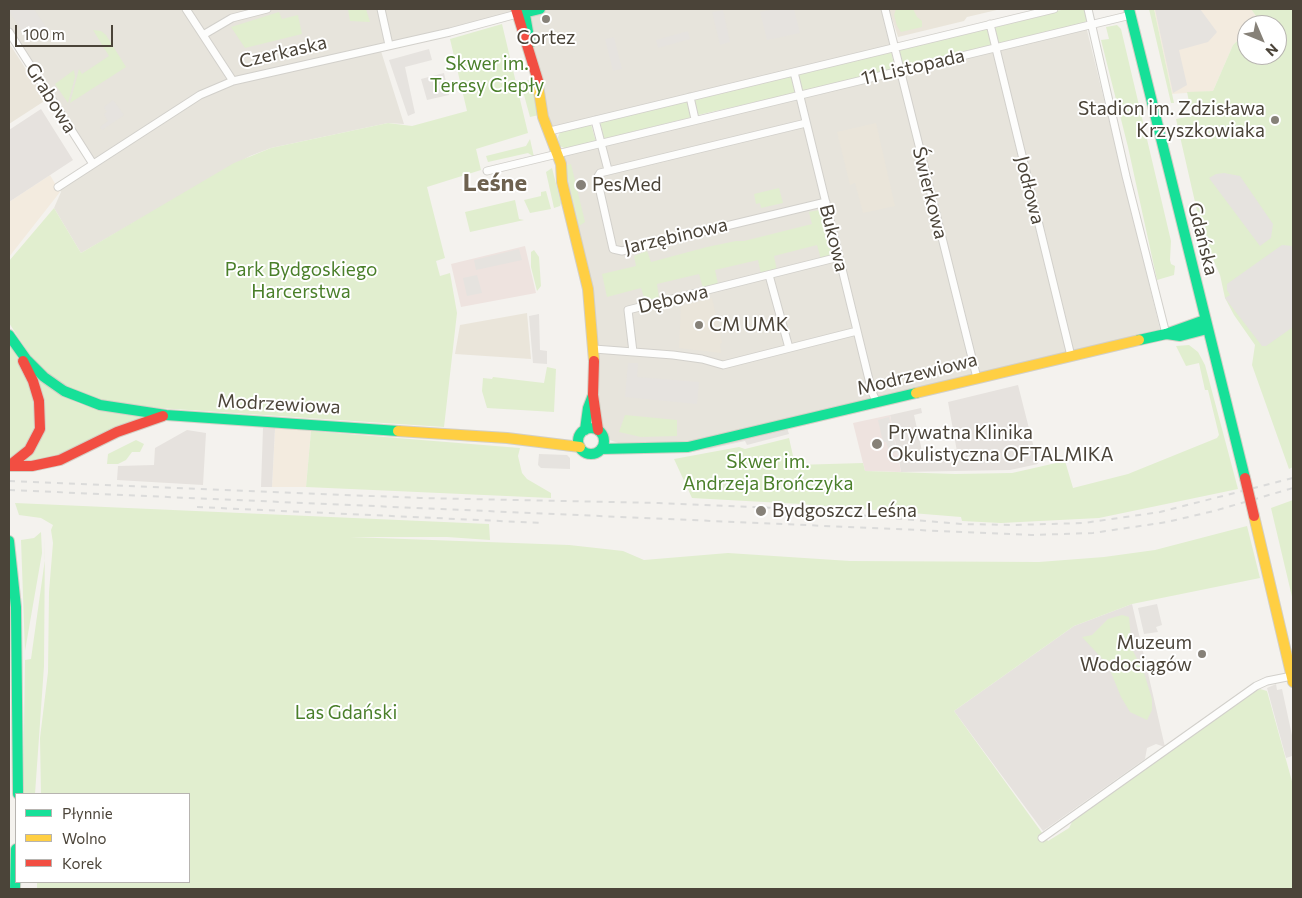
<!DOCTYPE html>
<html>
<head>
<meta charset="utf-8">
<style>
  body { margin:0 }
  #map { position:relative; width:1302px; height:898px; overflow:hidden; background:#f4f2ee; font-family:Commissioner,sans-serif }
  canvas { display:block }
  .frame { position:absolute; inset:0; border:10px solid #4b4439; pointer-events:none }
  .legend { position:absolute; left:15px; top:793px; width:175px; height:90px; box-sizing:border-box; background:#fff; border:1px solid #b7b4b0; margin:0; padding:6px 9px; list-style:none; font-size:15px; color:#4b4439 }
  .legend li { display:flex; align-items:center; gap:10px; height:25px }
  .legend b { width:25px; border:1px solid #b7b4b0 }
  .north { position:absolute; left:1237px; top:15px; width:50px; height:50px; box-sizing:border-box; background:#fff; border:1px solid #b7b4b0; border-radius:50%; rotate:135deg; font-size:14px; font-weight:700; line-height:20px; text-align:center; color:#4b4439 }
  .north::after { content:''; display:block; margin:auto; width:18px; height:22px; background:#868178; clip-path:polygon(50% 0,100% 100%,50% 72%,0 100%) }
  .scale { position:absolute; left:15px; top:25px; width:98px; height:22px; box-sizing:border-box; border:2px solid #4b4439; border-top:0; padding-left:6px; font-size:15px; line-height:18px; white-space:nowrap; color:#4b4439; -webkit-text-stroke:4px #fff; paint-order:stroke }
</style>
</head>
<body>
<div id="map">
<canvas width="1302" height="898"></canvas>
<div class="frame"></div>
<ul class="legend">
<li><b style="height:6px;background:#16e098"></b>Płynnie</li>
<li><b style="height:6px;background:#ffcf43"></b>Wolno</li>
<li><b style="height:6px;background:#f24e42"></b>Korek</li>
</ul>
<div class="north">N</div>
<div class="scale">100 m</div>
</div>
<script>
const g = document.querySelector('canvas').getContext('2d');
g.lineJoin = 'round';
function fillPath(path, color) {
  g.fillStyle = color;
  g.fill(path, 'evenodd');
}
function shape(rows) {
  const path = new Path2D();
  for (const r of rows) {
    if (r.length === 3) {
      path.moveTo(r[0] + r[2], r[1]);
      path.arc(r[0], r[1], r[2], 0, 2 * Math.PI);
      continue;
    }
    path.moveTo(r[0], r[1]);
    for (let i = 2; i < r.length; i += 2) path.lineTo(r[i], r[i + 1]);
  }
  return path;
}
function stroke(path, color, width, dash) {
  g.strokeStyle = color;
  g.lineWidth = width;
  g.lineCap = dash ? 'butt' : 'round';
  g.setLineDash(dash || []);
  g.stroke(path);
}
function write(font, color, halo, rows, align = 'center') {
  g.font = font + ' Commissioner,sans-serif';
  g.lineWidth = 4;
  g.setLineDash([]);
  g.textBaseline = 'middle';
  g.strokeStyle = halo;
  g.fillStyle = color;
  for (const [text, x, y, turn = 0] of rows) {
    g.save();
    g.translate(x, y);
    g.rotate((+turn || 0) * Math.PI / 180);
    g.textAlign = isNaN(turn) ? turn : align;
    if (halo) g.strokeText(text, 0, 0);
    g.fillText(text, 0, 0);
    g.restore();
  }
}
fillPath(shape([
  [9,9,882,9,891,45,550,128,521,12,380,48,404,124,388,123,271,148,250,156,81,253,54,208,61,192,58,187,93,164,9,32],
  [1086,26,1160,329,1149,337,709,443,635,449,604,438,600,432,594,329,556,154]
]), '#e7e4dc');
fillPath(shape([
  [1154,9,1251,9,1258,19,1253,25,1247,25,1247,31,1233,45,1213,91,1172,94],
  [50,175,60,192,9,257,9,202],
  [275,428,311,431,306,487,272,487]
]), '#f3ebdf');
fillPath(shape([
  [41,109,73,160,9,202,9,130],
  [1018,385,1038,464,1010,470,901,472,890,415,921,408,922,413,914,415,924,460,958,457,948,402],
  [263,428,275,428,272,487,261,487],
  [187,430,206,433,203,485,117,480,118,466,154,465,155,448],
  [1132,604,1165,747,1156,744,1147,748,1145,759,1043,831,954,711,1074,626]
]), '#e6e2de');
fillPath(shape([
  [889,9,1001,9,967,17,964,21,898,37],
  [9,43,46,100,9,124],
  [876,123,895,206,863,213,855,183,850,185,837,132],
  [712,298,722,343,720,344,721,353,679,348,681,306],
  [527,313,531,359,455,354,460,325]
]), '#eae5da');
fillPath(shape([
  [525,246,536,293,461,307,451,264],
  [890,415,901,472,865,471,853,423]
]), '#eee3df');
fillPath(shape([
  [348,9,366,9,370,22,350,21],
  [896,9,913,9,917,17,922,21,922,27,901,32,897,26,894,15],
  [1065,9,1085,9,1087,20,1084,23,998,44,995,26],
  [1149,9,1154,9,1174,103,1171,103],
  [1251,9,1293,9,1293,467,1289,469,1252,365,1255,345,1234,315,1225,298,1220,275,1203,237,1176,119,1192,116,1187,92,1213,91,1233,45,1247,31,1247,55,1277,55,1277,25,1253,25,1258,19],
  [279,12,282,19,298,15,302,34,245,48,231,27],
  [502,24,528,133,476,149,481,170,427,187,445,258,436,261,440,276,450,273,457,313,444,427,159,408,106,402,67,388,49,376,32,358,9,323,9,261,54,208,81,253,234,163,271,148,388,123,412,126,467,111,450,39],
  [1117,25,1121,29,1171,241,1170,260,1171,264,1175,266,1174,275,1157,280,1128,147,1101,40,1109,39,1106,27],
  [988,27,992,45,901,66,898,49],
  [93,30,101,31,106,35,126,67,70,103,79,69,82,74,109,56],
  [891,50,895,69,802,91,798,73],
  [74,70,75,77,68,103,55,84],
  [791,76,795,93,698,115,694,97],
  [530,79,539,115,530,117,521,84],
  [687,100,692,117,604,139,600,121],
  [591,124,596,142,566,149,560,146,558,137,560,132],
  [530,139,534,157,528,153,488,162,486,156,526,146],
  [571,164,585,222,579,226,565,166],
  [552,168,561,203,560,206,554,208,546,172],
  [779,188,783,203,761,208,760,203,756,204,754,194],
  [546,191,551,209,530,213,524,200,541,196,541,192],
  [515,200,519,219,524,220,470,232,465,212],
  [819,210,822,213,832,255,830,256,821,259,817,245,774,256,777,271,761,274,758,260,715,270,718,284,703,288,699,274,657,284,659,298,645,300,641,288,607,297,602,274,636,266,634,256,647,251,651,262,707,247,736,241,744,241,812,224,809,212],
  [534,250,539,257,541,286,537,291,531,267,531,252],
  [9,342,31,383,38,408,37,428,23,450,9,460],
  [1189,345,1198,352,1205,365,1238,489,1099,518,1001,523,962,521,961,517,800,504,692,498,674,459,739,447,745,449,789,438,795,465,863,463,865,471,955,474,1012,473,1065,461,1073,488,1128,474,1217,438,1219,435,1208,390,1205,390,1199,363,1186,366,1176,346],
  [547,367,556,369,554,412,487,408,482,391,483,378,492,379,493,377,544,383],
  [35,376,56,392,80,404,100,410,152,416,62,454,46,460,20,462,39,442,45,421,44,400],
  [625,415,677,420,677,436,641,437,619,432],
  [311,431,520,448,518,456,522,473,527,479,551,493,551,498,306,487],
  [136,440,144,444,140,452,132,452,126,460,118,464,107,464,108,454],
  [1293,500,1293,601,1271,508],
  [15,503,489,524,490,540,447,537,350,537,569,545,623,551,644,560,728,553,850,561,1039,562,1104,557,1155,550,1247,526,1260,578,1132,604,1074,626,954,711,1048,841,1069,828,1074,818,1249,694,1260,689,1267,691,1293,785,1293,889,37,889,37,882,189,882,189,794,41,794,40,738,48,672,49,592,53,543,51,530,53,525,41,518,19,515],
  [41,532,42,553,25,651,21,540,34,538],
  [45,535,44,666,35,794,23,794,25,660,31,659,45,559],
  [1122,615,1129,617,1132,649,1144,673,1152,699,1152,710,1147,720,1130,712,1121,697,1108,665,1082,637,1092,635,1108,619]
]), '#e1eecf');
fillPath(shape([
  [10,9,34,9,48,30,29,42,9,11],
  [774,9,794,9,800,33,767,40,760,12],
  [1155,9,1200,9,1217,32,1208,42,1179,50,1187,85,1173,93],
  [723,10,730,42,720,45,712,12],
  [688,31,690,39,658,48,656,40],
  [614,37,622,69,613,71,605,39],
  [429,49,432,60,405,67,415,113,408,116,389,60],
  [444,73,449,95,427,100,421,79],
  [113,100,124,115,102,130,100,127,108,121,104,114,107,112,104,107],
  [1224,173,1240,176,1273,224,1271,238,1260,246,1209,178,1216,174],
  [1282,245,1293,246,1293,327,1266,346,1262,346,1225,298,1230,295,1227,290,1227,284],
  [519,249,522,260,476,270,474,260],
  [477,275,482,293,467,296,463,278],
  [539,314,540,350,547,351,547,364,533,363,529,316],
  [628,363,638,363,637,377,699,382,697,404,625,397],
  [889,417,897,452,890,454,886,442,883,442,878,420],
  [787,428,789,434,747,445,745,441,709,449,705,448],
  [539,454,567,455,570,458,570,469,541,468,538,465],
  [1157,604,1162,625,1156,627,1158,632,1144,634,1138,608],
  [1276,684,1277,690,1282,689,1293,740,1292,756,1286,758,1267,688]
]), '#e6e3df');
const street = shape([
  [186,9,233,81],
  [381,9,389,45],
  [885,9,977,378],
  [1088,9,1126,176,1166,334],
  [990,24,1071,356],
  [9,32,93,164],
  [203,35,232,18,267,9],
  [794,72,872,392,877,403],
  [690,97,695,119],
  [595,120,608,170],
  [806,123,600,173,597,178,613,249,622,251,826,202],
  [550,131,1054,9],
  [487,171,1131,15],
  [58,187,200,95,233,81,450,32,517,14],
  [769,275,789,348],
  [594,349,673,355,702,359,723,365,857,331],
  [633,352,628,310,839,257],
  [1042,838,1256,686,1267,681,1292,676]
]);
const fast = shape([
  [524,9,530,43],
  [1129,9,1245,478],
  [519,14,540,9],
  [1167,334,1180,336,1207,329],
  [9,335,26,359,44,377,64,391,100,405,166,415,398,431],
  [1139,340,1166,334,1205,320],
  [591,441,13],
  [585,430,588,408,593,395],
  [601,449,688,447,916,393],
  [9,541,16,607,18,794],
  [15,889,16,849]
]);
const slow = shape([
  [537,79,543,117,561,164,562,182,588,289,594,361],
  [916,393,1139,340],
  [398,431,507,438,580,447],
  [1254,516,1293,682]
]);
const jam = shape([
  [516,9,539,84],
  [594,361,593,395,598,430],
  [9,466,32,466,60,460,117,432,163,416],
  [9,466,29,450,40,429,39,401,33,381,23,361]
]);
stroke(street, '#d2d0cb', 9);
stroke(fast, '#d3cfc5', 12);
stroke(slow, '#d3cfc5', 12);
stroke(jam, '#d3cfc5', 12);
stroke(street, '#fdfdfc', 7);
stroke(fast, '#16e098', 10);
stroke(slow, '#ffcf43', 10);
stroke(jam, '#f24e42', 10);
stroke(shape([
  [9,481,420,498,659,503,776,508,961,524,1013,525,1084,523,1160,512,1293,478],
  [9,490,1031,535,1093,533,1167,522,1214,511,1293,488],
  [197,507,543,523]
]), '#dbdbda', 2, [6, 6]);
const jamBridge = shape([
  [1245,478,1254,516]
]);
stroke(jamBridge, '#d3cfc5', 12, []);
stroke(jamBridge, '#f24e42', 10);
for (const [x, y, r, color] of [
  [546,19,5,"#868178"],
  [1275,120,5,"#868178"],
  [581,185,6,"#868178"],
  [699,325,5,"#868178"],
  [877,444,6,"#868178"],
  [761,511,6,"#868178"],
  [1202,654,5,"#868178"]
]) {
  const dot = new Path2D();
  dot.arc(x, y, r, 0, 2 * Math.PI);
  g.fillStyle = color;
  g.fill(dot);
  stroke(dot, '#fff', 2);
}
write('19px', '#4b4439', '#fff', [
  ["Cortez",546,38,"center"],
  ["Stadion im. Zdzisława",1265,109,"right"],
  ["Krzyszkowiaka",1265,131,"right"],
  ["PesMed",592,185],
  ["CM UMK",709,325],
  ["Prywatna Klinika",888,433],
  ["Okulistyczna OFTALMIKA",888,455],
  ["Bydgoszcz Leśna",772,511],
  ["Muzeum",1192,643,"right"],
  ["Wodociągów",1192,665,"right"]
], 'left');
write('19px', '#4b4439', '#fff', [
  ["Czerkaska",283,52,-13],
  ["11 Listopada",913,67,-13],
  ["Grabowa",51,98,58],
  ["Jodłowa",1030,190,76],
  ["Świerkowa",930,193,76],
  ["Jarzębinowa",676,236,-13],
  ["Bukowa",834,238,76],
  ["Gdańska",1203,239,76],
  ["Dębowa",673,299,-13],
  ["Modrzewiowa",917,374,-14],
  ["Modrzewiowa",279,404,3]
]);
write('19px', '#4a7f2a', '#fff', [
  ["Skwer im.",487,64],
  ["Teresy Ciepły",487,86],
  ["Park Bydgoskiego",301,270],
  ["Harcerstwa",301,292],
  ["Skwer im.",768,462],
  ["Andrzeja Brończyka",768,484],
  ["Las Gdański",346,713]
]);
write('bold 24px', '#6e6250', '#fff', [
  ["Leśne",495,183]
]);
</script>
</body>
</html>
